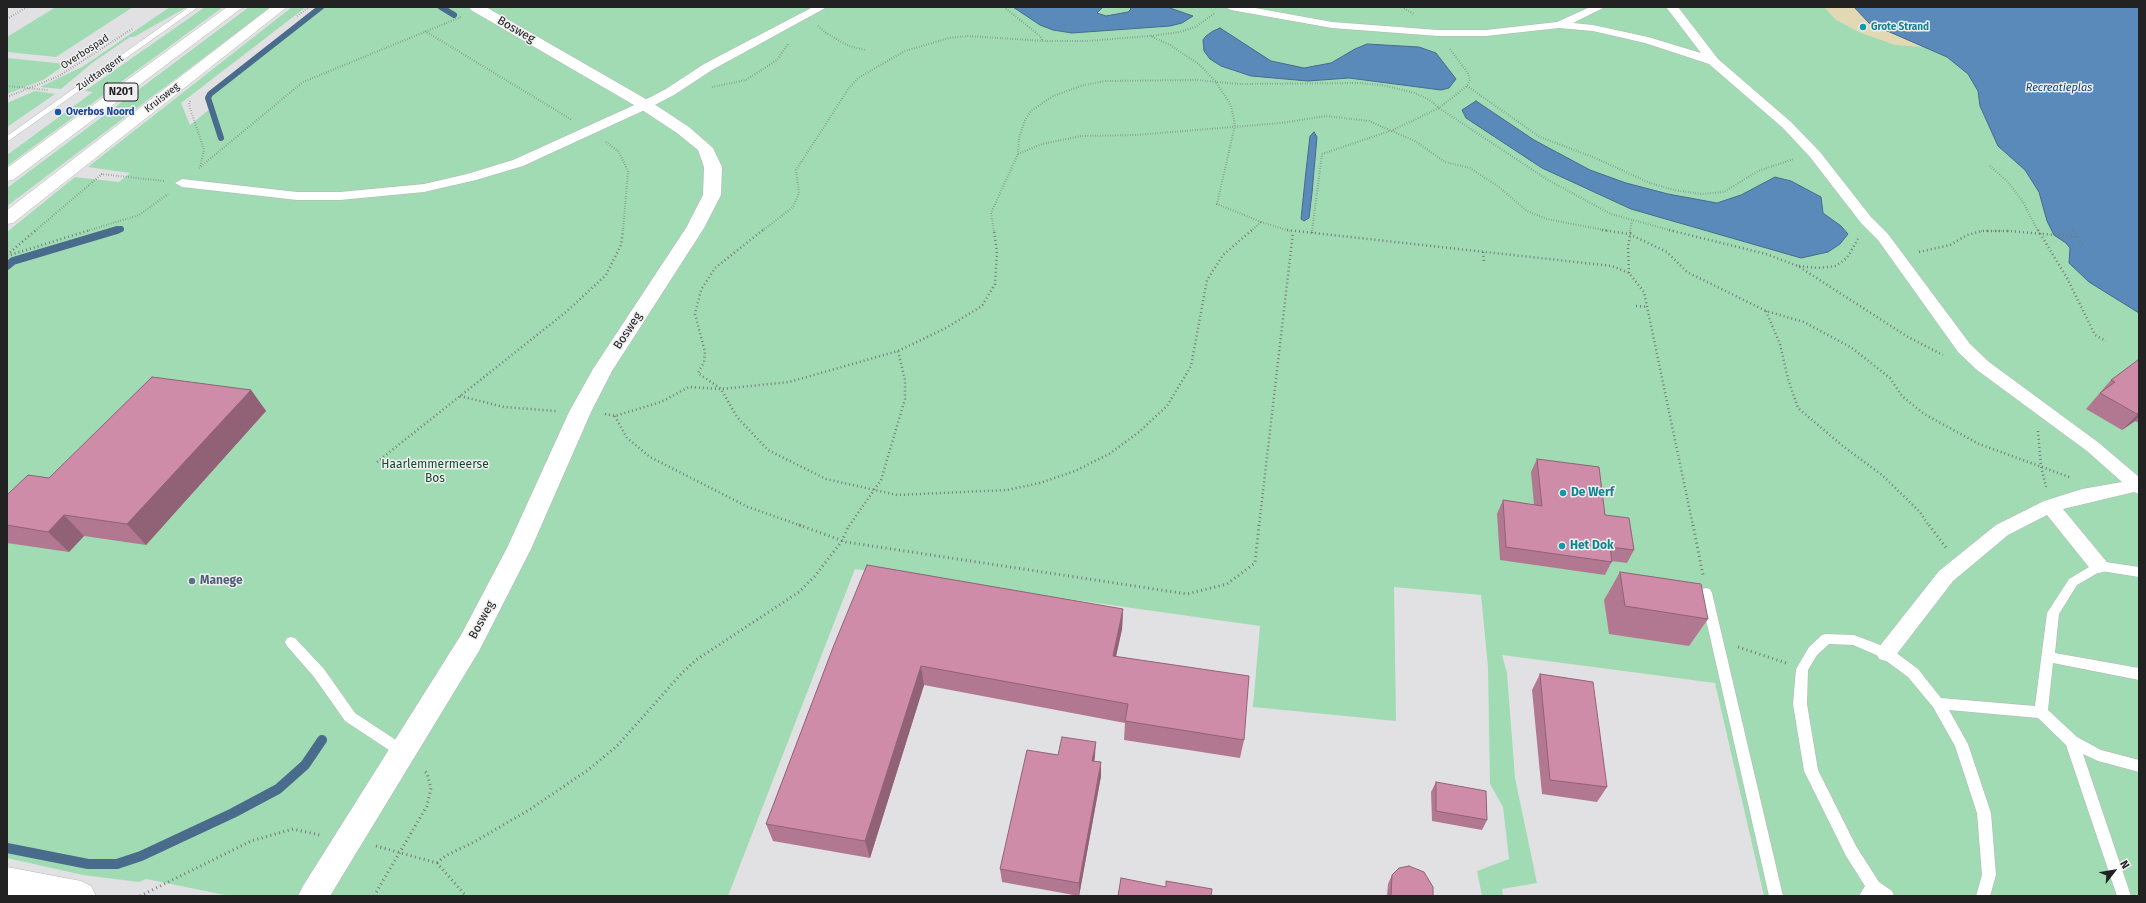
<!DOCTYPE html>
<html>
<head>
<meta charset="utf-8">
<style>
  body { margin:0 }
  #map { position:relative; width:2146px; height:903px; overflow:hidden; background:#e1e1e3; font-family:"Fira Sans",sans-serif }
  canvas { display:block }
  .frame { position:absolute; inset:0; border:8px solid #222; pointer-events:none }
  .north { position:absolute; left:2094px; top:851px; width:40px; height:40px; -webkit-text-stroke:3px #efeff0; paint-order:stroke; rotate:59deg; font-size:11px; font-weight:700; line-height:16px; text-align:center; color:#222 }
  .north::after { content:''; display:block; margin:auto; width:14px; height:18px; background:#222; clip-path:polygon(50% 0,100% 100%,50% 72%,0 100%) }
</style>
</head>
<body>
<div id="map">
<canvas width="2146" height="903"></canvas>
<div class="frame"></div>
<div class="north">N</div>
</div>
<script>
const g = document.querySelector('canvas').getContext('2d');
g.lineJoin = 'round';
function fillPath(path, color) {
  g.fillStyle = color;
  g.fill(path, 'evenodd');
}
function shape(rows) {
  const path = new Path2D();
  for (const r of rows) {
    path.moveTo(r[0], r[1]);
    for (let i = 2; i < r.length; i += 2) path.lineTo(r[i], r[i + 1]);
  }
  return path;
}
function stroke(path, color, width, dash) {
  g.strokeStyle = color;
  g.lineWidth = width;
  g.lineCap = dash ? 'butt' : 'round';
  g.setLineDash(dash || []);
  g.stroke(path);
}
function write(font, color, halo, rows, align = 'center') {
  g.font = font + ' "Fira Sans",sans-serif';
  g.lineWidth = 3;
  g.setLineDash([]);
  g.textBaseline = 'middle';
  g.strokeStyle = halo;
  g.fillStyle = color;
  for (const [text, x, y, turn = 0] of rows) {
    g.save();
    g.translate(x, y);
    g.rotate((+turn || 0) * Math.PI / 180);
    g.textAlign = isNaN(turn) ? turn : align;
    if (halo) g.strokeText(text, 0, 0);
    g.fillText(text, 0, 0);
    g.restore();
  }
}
fillPath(shape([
  [56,7,133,7,56,57,7,52,7,37],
  [170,7,187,7,134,37,130,37,92,63,61,89,40,87,82,67],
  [205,7,223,7,7,166,7,155,93,92,85,91],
  [249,7,271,7,7,206,7,188],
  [292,7,306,7,181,103,190,125,210,109,209,95,324,7,2139,7,2139,896,1764,896,1715,683,1502,655,1507,673,1515,778,1537,883,1502,889,1503,896,1482,896,1477,871,1509,859,1503,807,1490,784,1488,667,1481,595,1394,587,1396,721,1253,707,1260,626,855,569,728,896,230,896,146,879,139,882,83,875,7,858,7,232,75,177,119,182,130,173,88,167],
  [7,58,66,64,43,80,7,94],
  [35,91,55,94,7,127,7,103]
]), '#a0dbb4');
fillPath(shape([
  [1824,7,1854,7,1869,23,1923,47,1895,45,1861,33,1836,20]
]), '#e2d8b3');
const water = shape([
  [1013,7,1103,7,1097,13,1106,16,1128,12,1131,9,1129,7,1167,7,1193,16,1182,23,1170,26,1072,33,1053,30,1040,25,1013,7],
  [1854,7,2139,7,2139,313,2089,282,2069,263,2070,248,2066,243,2054,235,2047,221,2039,192,2025,170,1998,146,1980,106,1978,91,1968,74,1947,57,1869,23,1854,7],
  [1220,28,1271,61,1304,68,1331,63,1355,49,1367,44,1419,47,1436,53,1456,79,1449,88,1441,90,1349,78,1308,81,1251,76,1221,66,1210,59,1204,51,1203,40,1206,36,1213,31,1220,28],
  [1476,101,1534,140,1590,170,1626,183,1668,194,1717,203,1741,195,1775,177,1791,181,1821,197,1823,213,1841,226,1848,234,1840,244,1828,252,1801,258,1631,209,1542,168,1466,118,1462,110,1476,101],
  [1314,132,1317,137,1312,193,1309,218,1304,221,1301,219,1306,171,1310,136,1314,132]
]);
fillPath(water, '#5a8aba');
stroke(water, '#496b8c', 1);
stroke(shape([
  [441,7,454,15],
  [221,138,208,98,210,94,321,7],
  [114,231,121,229]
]), '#496b8c', 6);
stroke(shape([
  [7,266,13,261,117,230]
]), '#496b8c', 8);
stroke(shape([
  [7,848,88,864,117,864,141,856,233,813,278,789,305,765,322,740]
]), '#496b8c', 10);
const service = shape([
  [189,7,198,7,7,142,7,136,189,7],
  [2099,561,2139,567,2139,577,2101,571,2077,585,2059,614,2055,653,2139,668,2139,680,2053,663,2048,710,2077,737,2101,750,2139,760,2139,772,2098,761,2083,754,2131,896,2117,896,2066,745,2038,718,1949,710,1968,744,1991,813,1996,875,1990,896,1976,896,1982,875,1977,813,1955,746,1933,707,1908,677,1881,657,1853,645,1829,644,1817,655,1808,670,1807,704,1818,770,1856,846,1879,882,1892,891,1894,896,1859,896,1865,886,1846,856,1804,771,1793,704,1796,669,1809,647,1822,635,1826,634,1854,635,1891,649,1918,669,1941,698,2035,706,2047,613,2069,579,2099,561],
  [1706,588,1710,589,1712,593,1783,896,1769,896,1700,593,1702,589,1706,588],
  [291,637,295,638,324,669,355,713,408,748,410,752,408,756,403,758,398,756,345,721,314,677,287,646,285,642,287,638,291,637]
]);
const pedestrian = shape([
  [813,7,827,7,712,70,674,95,649,108,523,166,476,180,424,192,340,200,297,200,182,187,175,183,182,179,297,192,340,192,424,184,467,174,513,160,641,102,666,89,704,64,813,7],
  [1225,7,1250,7,1332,22,1438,30,1486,30,1557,22,1590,7,1605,7,1573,23,1593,25,1648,37,1701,53,1666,7,1678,7,1718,59,1791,122,1820,152,1871,217,1888,234,1970,344,1989,362,2099,443,2139,477,2139,494,2134,492,2063,509,2106,561,2108,566,2106,571,2099,573,2092,571,2047,515,2008,535,1953,581,1893,659,1886,661,1879,659,1876,653,1879,647,1939,571,1996,525,2044,501,2082,489,2122,482,2087,451,1977,370,1958,352,1878,240,1861,223,1810,157,1783,128,1709,64,1645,43,1593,31,1559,28,1486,36,1438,36,1332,28,1231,10,1225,7]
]);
const minor = shape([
  [469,7,486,7,651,102,689,127,713,148,722,167,721,195,704,228,612,371,591,412,531,549,479,651,330,896,298,896,303,886,461,635,507,548,569,412,593,369,686,228,703,195,704,167,698,150,677,133,639,108,471,10,469,7],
  [7,867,81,881,91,886,96,896,7,895,7,867]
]);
const trunk = shape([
  [227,7,243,7,13,180,7,181,7,168,227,7],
  [271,7,287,7,13,223,7,224,7,210,271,7]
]);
stroke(service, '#b5b5b6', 1);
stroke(pedestrian, '#b5b5b6', 1);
stroke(minor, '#b5b5b6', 1);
stroke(trunk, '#b5b5b6', 1);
stroke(shape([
  [1004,7,1040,36,1043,41],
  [1402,7,1414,14],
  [297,16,309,7],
  [7,19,27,7],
  [818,26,826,33,849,46,865,50],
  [425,31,572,120],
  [1151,36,1180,32,1195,27,1215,13],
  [1450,49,1468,73,1470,80,1467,86,1439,108,1548,180,1611,214,1673,231],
  [7,86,48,90],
  [1467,86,1540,137,1593,157,1650,183,1674,190,1701,194,1724,192,1758,171,1794,159],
  [712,87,746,80,777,60,788,44],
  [7,97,59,76,132,29],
  [190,101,189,105,204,150,200,167],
  [606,142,619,152,628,171,623,231],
  [1018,154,1042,144,1081,136,1136,135,1281,123,1326,116,1369,121,1415,141,1445,162,1470,168,1499,187,1527,211,1547,219,1609,231],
  [1990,166,2008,182,2023,202,2038,231],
  [199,168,303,82,461,17],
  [101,174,164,181],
  [1261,222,1290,231],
  [2071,228,2073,231],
  [35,231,102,174],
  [87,231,139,215,168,194],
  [762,231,793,207,799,193,796,170,849,88,858,78,905,51,949,38,968,36,1045,41,1087,41,1150,36,1170,45,1200,65,1215,81,1231,105,1235,125,1217,204,1261,222],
  [994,231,991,213,1018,154,1019,138,1025,120,1031,111,1053,96,1084,85,1105,81,1197,80,1239,84,1359,83,1382,85,1415,93,1431,101,1439,108,1393,130,1322,154,1312,231],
  [1251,231,1261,222],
  [1630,231,1632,221],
  [1981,231,2011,231]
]), '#79797a', 2, [0.5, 2]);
stroke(shape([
  [763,230,715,268,701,290,695,314,705,352,704,362,698,373,721,389,737,417,768,450,826,479,897,495,1007,490,1040,483,1075,471,1109,454,1139,432,1167,406,1191,366,1207,280,1223,255,1252,230],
  [1287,230,1612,266,1629,273,1644,292,1693,526],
  [1602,230,1629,234,1667,252,1687,272,1766,311,1804,322,1852,348,1890,378,1902,396,1924,414,1979,444,2072,478],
  [1669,230,1766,254,1798,266,1908,337,1943,355],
  [2038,230,2067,278,2095,335,2106,341],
  [2073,230,2084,246],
  [1312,233,1312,230],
  [1483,252,1484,261],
  [1919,252,1950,245,1967,235,1982,231,2009,231,2078,237],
  [7,255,36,230],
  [7,256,90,230],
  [1799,266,1817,268,1836,266,1847,258,1858,239],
  [1629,273,1628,247,1631,230],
  [1636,306,1647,307],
  [1766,311,1780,344,1788,379,1798,408,1844,447,1882,475,1920,512,1929,526],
  [460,396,504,407,556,411],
  [605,414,615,416,661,402,689,387,721,389,789,382,898,351,944,329,982,306,995,284,997,253,994,230],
  [615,416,627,438,650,457,748,507,802,526],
  [2038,431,2041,466,2046,487],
  [377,462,566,312,606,275,621,245,623,230],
  [849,526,881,480,905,399,905,380,898,351],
  [1259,526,1293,232]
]), '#79797a', 2.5, [1, 3]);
stroke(shape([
  [799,525,846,542,1187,594,1227,584,1255,563,1259,525],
  [1693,525,1703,575],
  [1929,525,1947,549],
  [1738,647,1786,663],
  [376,846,437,863,466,896],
  [437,863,445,856,474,842,529,810,588,770,617,746,681,674,696,660,799,592,815,576,842,541,849,525],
  [140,896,251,841,293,829,320,835],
  [374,896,427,806,431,788,427,773,423,770]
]), '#79797a', 3, [1, 3.5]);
fillPath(service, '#fff');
fillPath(pedestrian, '#fff');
fillPath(minor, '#fff');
fillPath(trunk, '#fff');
fillPath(shape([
  [2139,361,2139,423,2135,421,2122,430,2086,409,2111,380],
  [251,390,266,411,146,545,84,536,69,552,7,543,7,495,49,478],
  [1537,459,1605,515,1634,550,1627,563,1612,561,1605,575,1500,560,1497,514,1503,500,1534,505,1531,472],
  [1620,572,1708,619,1689,646,1609,634,1604,600],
  [1123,609,1122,629,1116,656,1244,740,1240,758,1124,740,1125,723,924,685,870,858,773,841,766,824,834,645],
  [1540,674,1607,787,1597,802,1542,794,1532,690],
  [1058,755,1095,756,1094,761,1101,776,1079,896,1002,882,1000,869],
  [1436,782,1487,820,1482,830,1432,821,1431,792],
  [1392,875,1433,896,1387,896,1388,884]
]), '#b27891');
fillPath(shape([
  [251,390,266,411,146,545,127,524],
  [2139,413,2139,416,2135,421,2122,430],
  [64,515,84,536,69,552,48,532],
  [1123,609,1122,629,1112,675,1113,656],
  [921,666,924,685,870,858,865,841],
  [1096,742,1095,756,1092,775,1092,761],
  [1101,762,1101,776,1079,896,1079,883]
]), '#916276');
const building = shape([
  [2138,360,2139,361,2139,413,2137,414,2100,393,2115,382,2111,380,2138,360],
  [152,377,251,390,127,524,64,515,48,532,7,525,7,495,28,475,49,478,152,377],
  [1537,459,1599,467,1605,515,1629,518,1634,550,1610,547,1612,562,1506,547,1503,500,1542,506,1537,459],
  [867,565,1123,609,1113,656,1249,676,1244,740,1125,721,1128,704,921,666,865,841,766,824,834,645,867,565],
  [1620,572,1701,584,1708,619,1625,606,1620,572],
  [1540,674,1593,682,1607,787,1550,780,1540,674],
  [1062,737,1096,742,1092,761,1101,762,1079,883,1000,869,1027,750,1058,755,1062,737],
  [1436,782,1486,791,1487,820,1436,811,1436,782],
  [1409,866,1424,872,1433,887,1433,896,1391,896,1392,875,1399,868,1409,866],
  [1121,878,1166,887,1166,881,1212,889,1211,896,1118,896,1121,878]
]);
fillPath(building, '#cf8ca9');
stroke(building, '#916276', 1);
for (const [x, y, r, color] of [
  [1863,27,4,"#0f9aa8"],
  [58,112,4,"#1a4fb4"],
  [1563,493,4,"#0f9aa8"],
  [1562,546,4,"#0f9aa8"],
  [192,581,4,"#5c6f8a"]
]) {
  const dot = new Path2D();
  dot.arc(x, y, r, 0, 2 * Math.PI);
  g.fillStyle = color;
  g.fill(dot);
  stroke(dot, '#efeff0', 1.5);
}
write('bold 10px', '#0d838f', '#efeff0', [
  ["Grote Strand",1871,27]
], 'left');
write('10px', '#222', '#efeff0', [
  ["Overbospad",85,52,-33],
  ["Zuidtangent",100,73,-35],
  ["Kruisweg",162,98,-38]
]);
write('bold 10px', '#164399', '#efeff0', [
  ["Overbos Noord",66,112]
], 'left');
write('italic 11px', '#0f4573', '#efeff0', [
  ["Recreatieplas",2059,88]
]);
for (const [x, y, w] of [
  [121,92,34]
]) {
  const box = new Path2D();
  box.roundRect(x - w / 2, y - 9, w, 18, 3);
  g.fillStyle = '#efeff0';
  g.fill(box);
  stroke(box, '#222', 1);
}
write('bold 11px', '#222', null, [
  ["N201",121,92]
]);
write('12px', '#222', '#efeff0', [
  ["Bosweg",516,30,30],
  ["Bosweg",628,331,-57],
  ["Bosweg",482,620,-62]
]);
write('12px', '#17492d', '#efeff0', [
  ["Haarlemmermeerse",435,465],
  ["Bos",435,479]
]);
write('bold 12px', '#0d838f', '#efeff0', [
  ["De Werf",1571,493],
  ["Het Dok",1570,546]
], 'left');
write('bold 12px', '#4e5e75', '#efeff0', [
  ["Manege",200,581]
], 'left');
</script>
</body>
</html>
